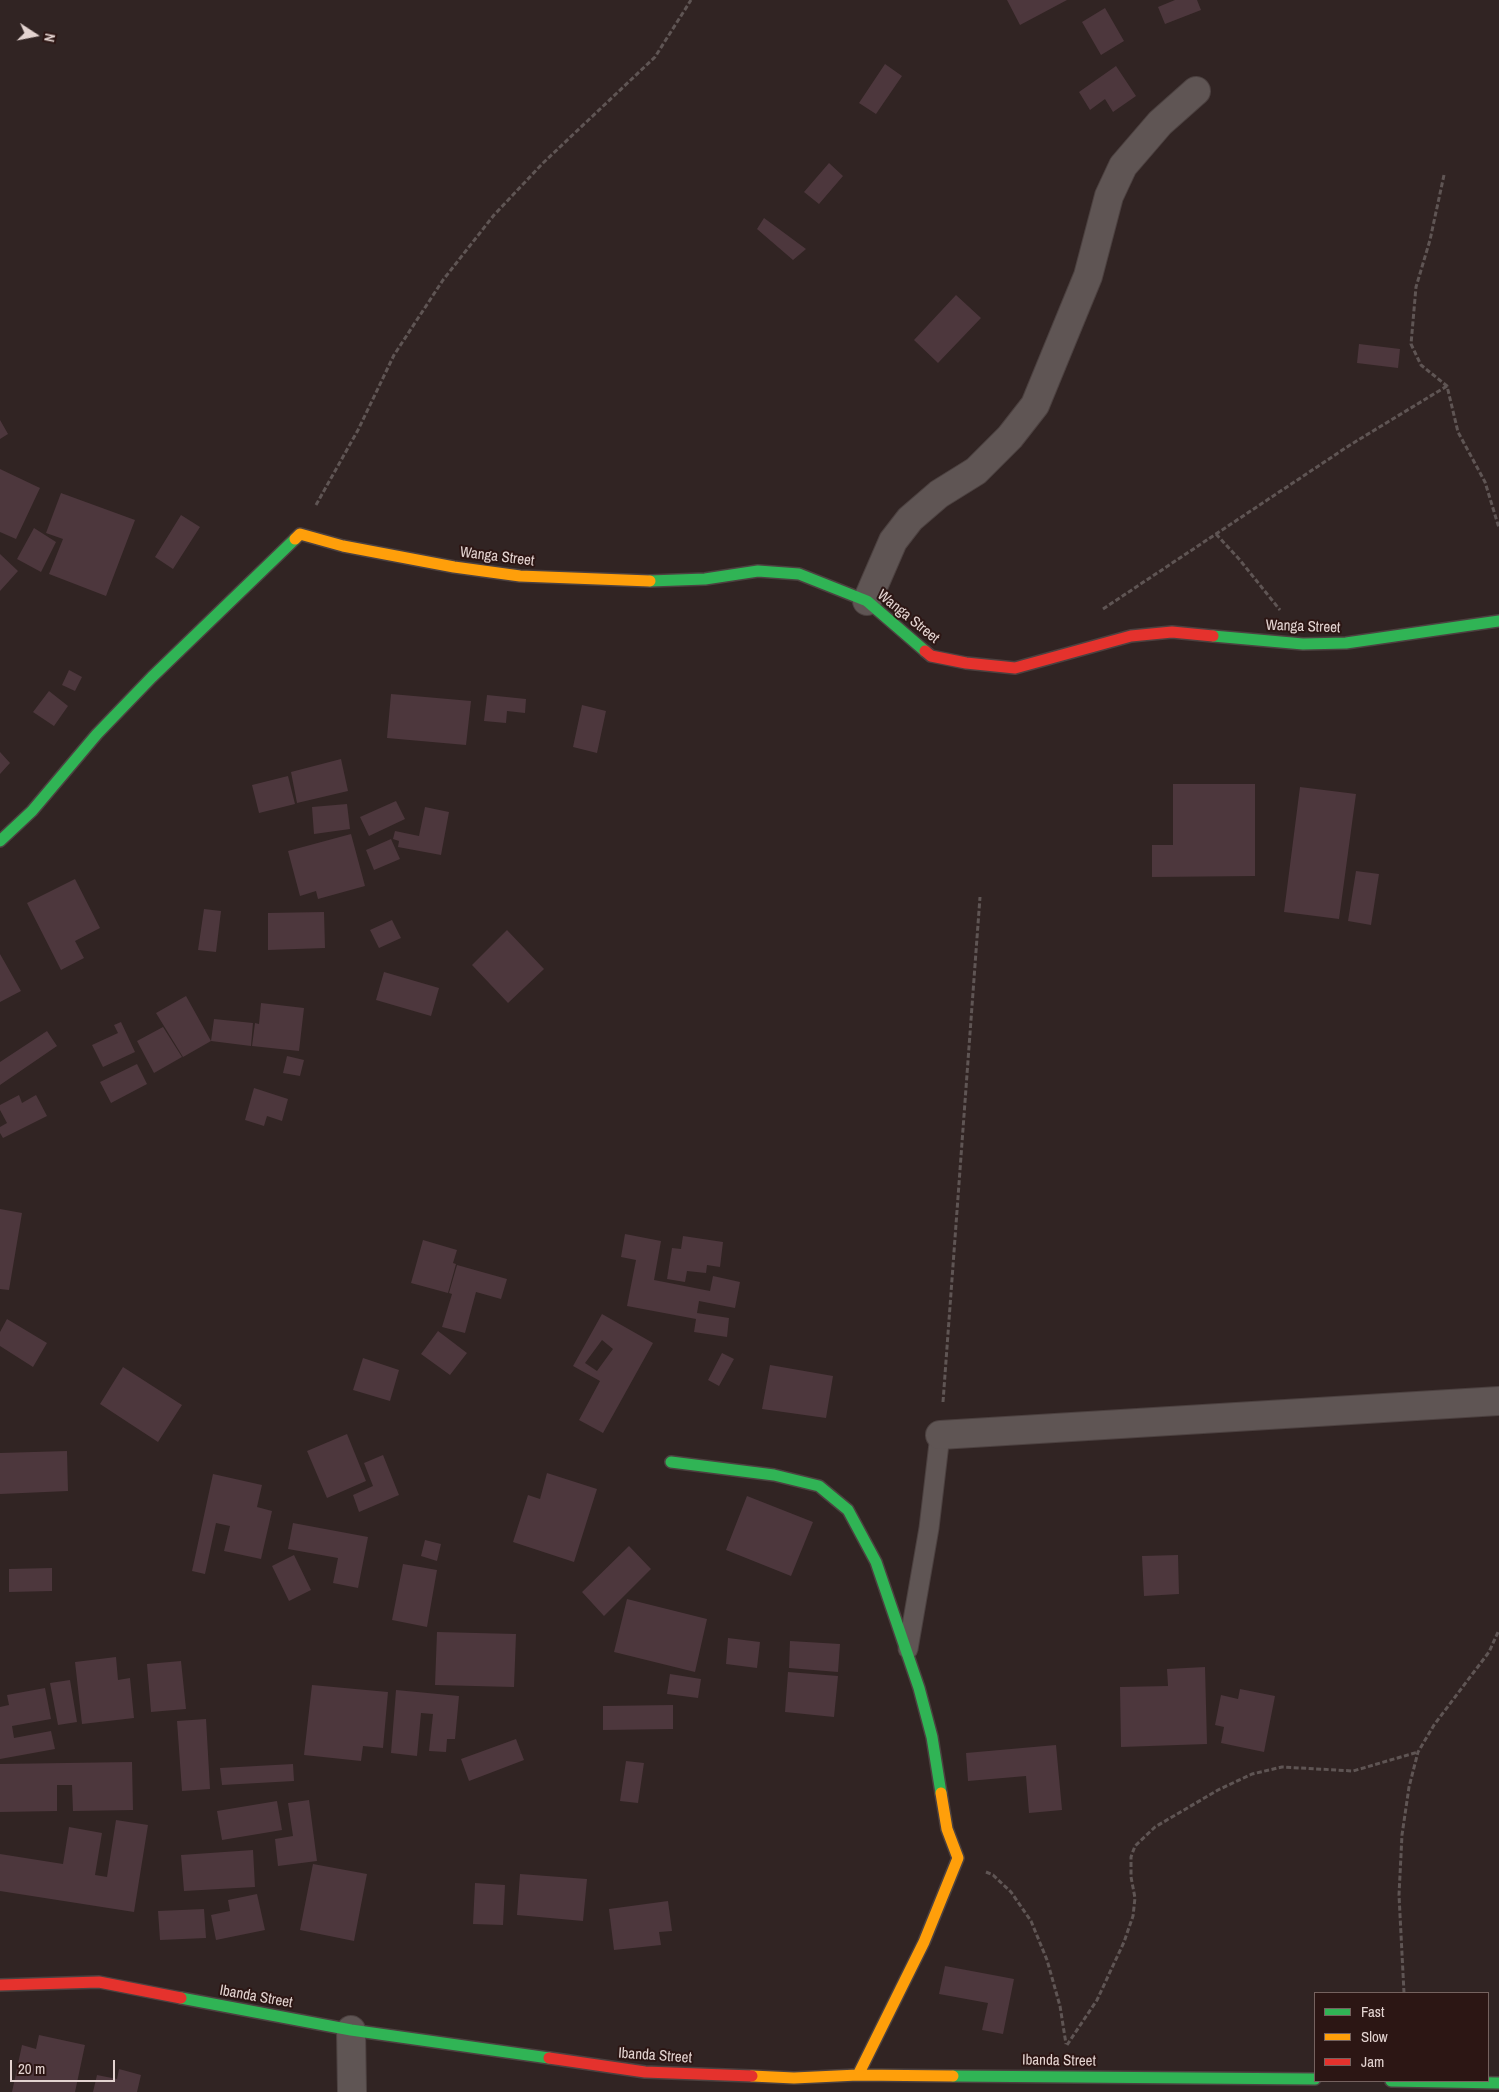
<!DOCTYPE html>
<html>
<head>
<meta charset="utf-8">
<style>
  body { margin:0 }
  #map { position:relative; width:1499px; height:2092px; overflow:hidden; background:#312423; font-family:"Archivo Narrow",sans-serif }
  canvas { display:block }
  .legend { position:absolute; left:1314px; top:1992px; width:175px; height:90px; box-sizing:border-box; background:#2c1614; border:1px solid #75625f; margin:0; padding:6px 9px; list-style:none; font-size:15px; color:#e3d3d0 }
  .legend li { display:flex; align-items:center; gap:10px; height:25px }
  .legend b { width:25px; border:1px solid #75625f }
  .north { position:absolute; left:10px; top:10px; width:50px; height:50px; -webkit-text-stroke:4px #2c1614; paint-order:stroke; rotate:101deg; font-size:14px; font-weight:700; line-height:20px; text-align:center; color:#e3d3d0 }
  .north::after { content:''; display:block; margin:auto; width:18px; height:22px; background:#e3d3d0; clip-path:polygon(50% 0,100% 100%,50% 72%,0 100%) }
  .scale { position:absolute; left:10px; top:2060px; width:105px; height:22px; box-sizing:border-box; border:2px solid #e3d3d0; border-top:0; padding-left:6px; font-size:15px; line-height:18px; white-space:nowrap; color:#e3d3d0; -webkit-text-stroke:4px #2c1614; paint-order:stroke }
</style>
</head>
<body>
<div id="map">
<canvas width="1499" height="2092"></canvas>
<ul class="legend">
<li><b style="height:6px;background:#30b455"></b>Fast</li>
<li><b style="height:6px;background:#ff9f0a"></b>Slow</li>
<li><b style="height:6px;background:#e5322d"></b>Jam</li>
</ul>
<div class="north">N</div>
<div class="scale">20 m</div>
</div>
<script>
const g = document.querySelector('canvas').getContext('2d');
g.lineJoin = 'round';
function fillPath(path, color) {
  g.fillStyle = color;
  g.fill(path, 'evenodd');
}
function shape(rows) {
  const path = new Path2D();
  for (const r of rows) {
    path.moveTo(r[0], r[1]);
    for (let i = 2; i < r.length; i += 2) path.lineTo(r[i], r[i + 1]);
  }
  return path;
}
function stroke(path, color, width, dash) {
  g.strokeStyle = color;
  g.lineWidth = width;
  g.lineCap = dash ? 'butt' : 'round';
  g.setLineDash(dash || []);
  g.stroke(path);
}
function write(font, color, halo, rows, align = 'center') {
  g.font = font + ' "Archivo Narrow",sans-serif';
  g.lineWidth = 4;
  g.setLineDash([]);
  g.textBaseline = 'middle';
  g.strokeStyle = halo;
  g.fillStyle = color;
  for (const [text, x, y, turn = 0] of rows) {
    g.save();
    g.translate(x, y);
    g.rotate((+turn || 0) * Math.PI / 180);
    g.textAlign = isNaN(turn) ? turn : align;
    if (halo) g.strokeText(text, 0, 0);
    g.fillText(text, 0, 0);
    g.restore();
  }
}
fillPath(shape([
  [1007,0,1067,0,1020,25],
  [1175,0,1197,0,1201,10,1165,24,1158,7],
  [1105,8,1124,41,1101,55,1082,22],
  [885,64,902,76,876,114,859,103],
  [1116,66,1136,96,1113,112,1105,99,1090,110,1079,92],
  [829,163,843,176,819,204,804,192],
  [764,218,806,249,793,260,757,229],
  [956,295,981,318,938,363,914,340],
  [1359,344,1400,349,1398,368,1357,363],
  [0,420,8,434,0,439],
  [0,469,40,488,16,539,0,532],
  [61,493,135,520,106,596,49,574,63,539,46,533],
  [181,515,200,527,173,569,155,557],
  [34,528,56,542,41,572,17,559],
  [0,554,18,571,0,591],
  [69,670,82,677,75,691,62,685],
  [49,691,68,706,54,726,33,712],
  [391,694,471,701,466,745,387,738],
  [487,695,526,699,525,713,507,711,506,723,484,721],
  [582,705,606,711,597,753,573,747],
  [0,752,10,763,0,774],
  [341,759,348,791,297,803,291,772],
  [288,776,295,804,259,813,252,785],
  [1173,784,1255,784,1255,876,1152,877,1152,845,1173,845],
  [1300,787,1356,794,1339,919,1284,912],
  [396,801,405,819,369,836,360,817],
  [347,804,350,829,314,834,312,807],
  [425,807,449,812,441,855,398,847,399,841,393,839,395,831,419,836],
  [351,834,365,886,318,899,316,891,300,896,288,851],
  [391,839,400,859,374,870,366,850],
  [1356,871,1379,874,1371,925,1348,921],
  [75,879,100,928,75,941,84,958,61,970,27,903],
  [204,909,221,911,216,952,198,950],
  [324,912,325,948,268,950,268,913],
  [392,920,401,938,379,948,370,930],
  [507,930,544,969,508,1003,472,965],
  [0,954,21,991,0,1002],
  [384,972,439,988,431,1016,376,1000],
  [186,996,211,1041,183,1057,156,1013],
  [261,1003,304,1008,299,1051,252,1046,255,1023,259,1024],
  [214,1019,253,1023,251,1046,211,1041],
  [121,1022,135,1052,103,1067,92,1045,118,1033,114,1025],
  [163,1027,182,1057,154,1073,137,1041],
  [47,1031,57,1046,0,1085,0,1062],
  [287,1056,304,1060,300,1076,283,1073],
  [137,1064,147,1084,111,1103,100,1082],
  [254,1088,288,1099,282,1121,267,1116,264,1126,245,1120],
  [19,1095,22,1103,36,1095,47,1116,3,1138,0,1133,0,1127,7,1123,0,1110,0,1105],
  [0,1209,22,1213,9,1290,0,1289],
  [625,1234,661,1241,654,1280,710,1291,713,1276,740,1282,735,1308,699,1301,697,1313,729,1318,727,1337,694,1332,696,1319,627,1306,636,1260,621,1257],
  [683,1236,723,1242,720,1267,707,1265,706,1273,687,1271,685,1282,667,1279,672,1248,681,1249],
  [423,1240,457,1250,453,1263,456,1264,448,1293,411,1283],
  [457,1265,507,1279,501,1299,476,1292,465,1333,442,1327,452,1294,449,1293],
  [602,1314,653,1343,603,1433,579,1420,600,1381,573,1366],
  [602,1340,613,1349,597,1371,585,1363],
  [7,1319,47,1343,33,1367,0,1346,0,1332],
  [438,1331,467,1353,450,1375,421,1354],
  [722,1353,734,1359,719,1386,708,1380],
  [363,1358,399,1370,390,1401,353,1390],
  [770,1365,833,1376,826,1418,762,1409],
  [123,1367,182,1405,158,1442,100,1404],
  [347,1434,366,1481,327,1498,307,1451],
  [67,1451,68,1491,0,1494,0,1453],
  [383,1455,399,1495,359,1512,353,1495,373,1486,364,1463],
  [547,1473,597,1489,574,1562,513,1542,528,1495,540,1499],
  [213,1474,262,1485,257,1507,272,1511,261,1559,224,1551,230,1526,216,1523,205,1574,192,1571],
  [747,1496,813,1522,791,1576,726,1550],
  [293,1523,368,1537,358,1588,333,1583,338,1558,288,1549],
  [425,1540,441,1544,437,1561,421,1556],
  [629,1546,651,1569,604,1616,582,1592],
  [294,1555,311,1590,289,1601,272,1566],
  [1178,1555,1179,1594,1144,1596,1142,1556],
  [403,1564,437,1570,427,1627,392,1620],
  [52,1568,52,1591,9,1592,9,1569],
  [627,1599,707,1619,695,1672,614,1652],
  [437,1632,516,1634,514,1687,435,1685],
  [728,1638,760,1642,757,1668,726,1664],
  [790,1641,840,1644,838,1672,789,1668],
  [116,1657,118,1680,130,1678,134,1718,82,1724,75,1662],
  [181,1661,186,1709,151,1712,147,1664],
  [1205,1667,1207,1744,1121,1747,1120,1687,1168,1686,1167,1669],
  [788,1672,838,1676,834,1717,785,1712],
  [670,1674,701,1679,698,1698,667,1694],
  [70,1680,77,1722,58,1725,50,1683],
  [312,1685,388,1692,383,1748,363,1746,361,1761,304,1755],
  [45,1688,51,1719,12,1726,14,1738,51,1731,55,1749,0,1759,0,1707,9,1705,7,1695],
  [1240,1689,1275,1696,1264,1752,1221,1743,1224,1727,1215,1725,1221,1695,1238,1699],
  [396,1690,459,1696,455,1739,447,1739,446,1752,429,1751,433,1714,421,1713,417,1756,391,1753],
  [673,1705,673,1729,603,1730,603,1706],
  [206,1719,210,1789,182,1791,177,1721],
  [516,1739,524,1760,469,1781,461,1759],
  [1056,1745,1062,1810,1029,1813,1026,1776,968,1781,966,1753],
  [626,1761,644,1763,638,1803,620,1801],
  [132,1762,133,1810,73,1811,72,1785,57,1785,57,1811,0,1812,0,1764],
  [293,1764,294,1781,222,1785,220,1768],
  [309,1800,317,1861,278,1866,275,1839,293,1836,288,1803],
  [277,1801,282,1830,222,1840,217,1811],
  [116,1820,148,1825,134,1912,0,1891,0,1854,63,1864,69,1827,102,1833,95,1875,107,1877],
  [253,1850,255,1887,184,1891,181,1855],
  [313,1864,367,1874,354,1941,300,1930],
  [520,1874,587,1879,583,1921,517,1915],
  [475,1883,505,1885,503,1925,473,1924],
  [257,1894,265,1930,216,1940,211,1915,230,1911,228,1900],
  [668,1901,672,1931,659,1932,661,1945,614,1950,609,1909],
  [204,1909,206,1938,160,1940,158,1911],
  [945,1966,1014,1979,1003,2034,982,2030,988,2003,939,1994],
  [39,2035,85,2045,75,2092,12,2092,22,2045,36,2049],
  [119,2069,141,2075,137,2092,93,2092,97,2075,117,2079]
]), '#4d373d');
const lane = shape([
  [908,1649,929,1528,940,1435]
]);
const street = shape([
  [867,601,893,541,910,519,939,494,976,471,1010,437,1035,405,1088,276,1109,196,1123,166,1160,123,1196,91],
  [940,1435,1499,1401],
  [351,2030,352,2092]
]);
const fast = shape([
  [650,581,705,579,758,571,799,574,867,601,925,651],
  [1213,636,1303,644,1346,643,1499,621],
  [0,841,32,811,97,734,152,677,295,539],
  [671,1462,774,1475,819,1486,848,1510,876,1562,919,1688,932,1737,941,1793],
  [181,1998,351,2030,549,2058],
  [953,2076,1315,2079],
  [1391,2081,1499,2083]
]);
const slow = shape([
  [295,539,300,534,343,546,454,567,520,576,650,581],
  [858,2075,924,1942,958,1858,947,1829,941,1793],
  [752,2076,794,2078,858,2075,953,2076]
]);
const jam = shape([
  [925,651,931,656,966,663,1015,668,1131,636,1172,632,1213,636],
  [0,1985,99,1982,181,1998],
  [549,2058,645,2072,752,2076]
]);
stroke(lane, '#4c4140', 21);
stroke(street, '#4c4140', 30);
stroke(fast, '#4c4140', 14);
stroke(slow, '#4c4140', 14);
stroke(jam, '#4c4140', 14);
stroke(shape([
  [1444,175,1430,240,1416,287,1411,344,1421,365,1447,386,1458,432,1485,482,1499,528],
  [316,505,358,430,394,355,443,280,494,215,543,163,655,57,691,0],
  [1216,534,1239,559,1280,610],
  [1103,609,1350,445,1447,386],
  [943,1402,980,897],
  [986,1872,993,1875,1011,1892,1031,1921,1047,1960,1060,2006,1066,2044],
  [1404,1993,1399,1895,1402,1835,1409,1787,1418,1752,1434,1725,1489,1652,1499,1630],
  [1067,2045,1097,2000,1124,1942,1133,1916,1135,1898,1131,1877,1131,1857,1135,1846,1155,1827,1218,1790,1252,1774,1282,1767,1353,1771,1418,1752]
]), '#5f5554', 3, [5, 2.5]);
stroke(lane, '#5f5554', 19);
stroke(street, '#5f5554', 28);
stroke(fast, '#30b455', 11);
stroke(slow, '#ff9f0a', 11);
stroke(jam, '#e5322d', 11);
write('15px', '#e3d3d0', '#2c1614', [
  ["Wanga Street",497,557,7],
  ["Wanga Street",908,617,39],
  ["Wanga Street",1303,627,2],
  ["Ibanda Street",256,1997,10],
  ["Ibanda Street",655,2056,4],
  ["Ibanda Street",1059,2061,1]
]);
</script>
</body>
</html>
